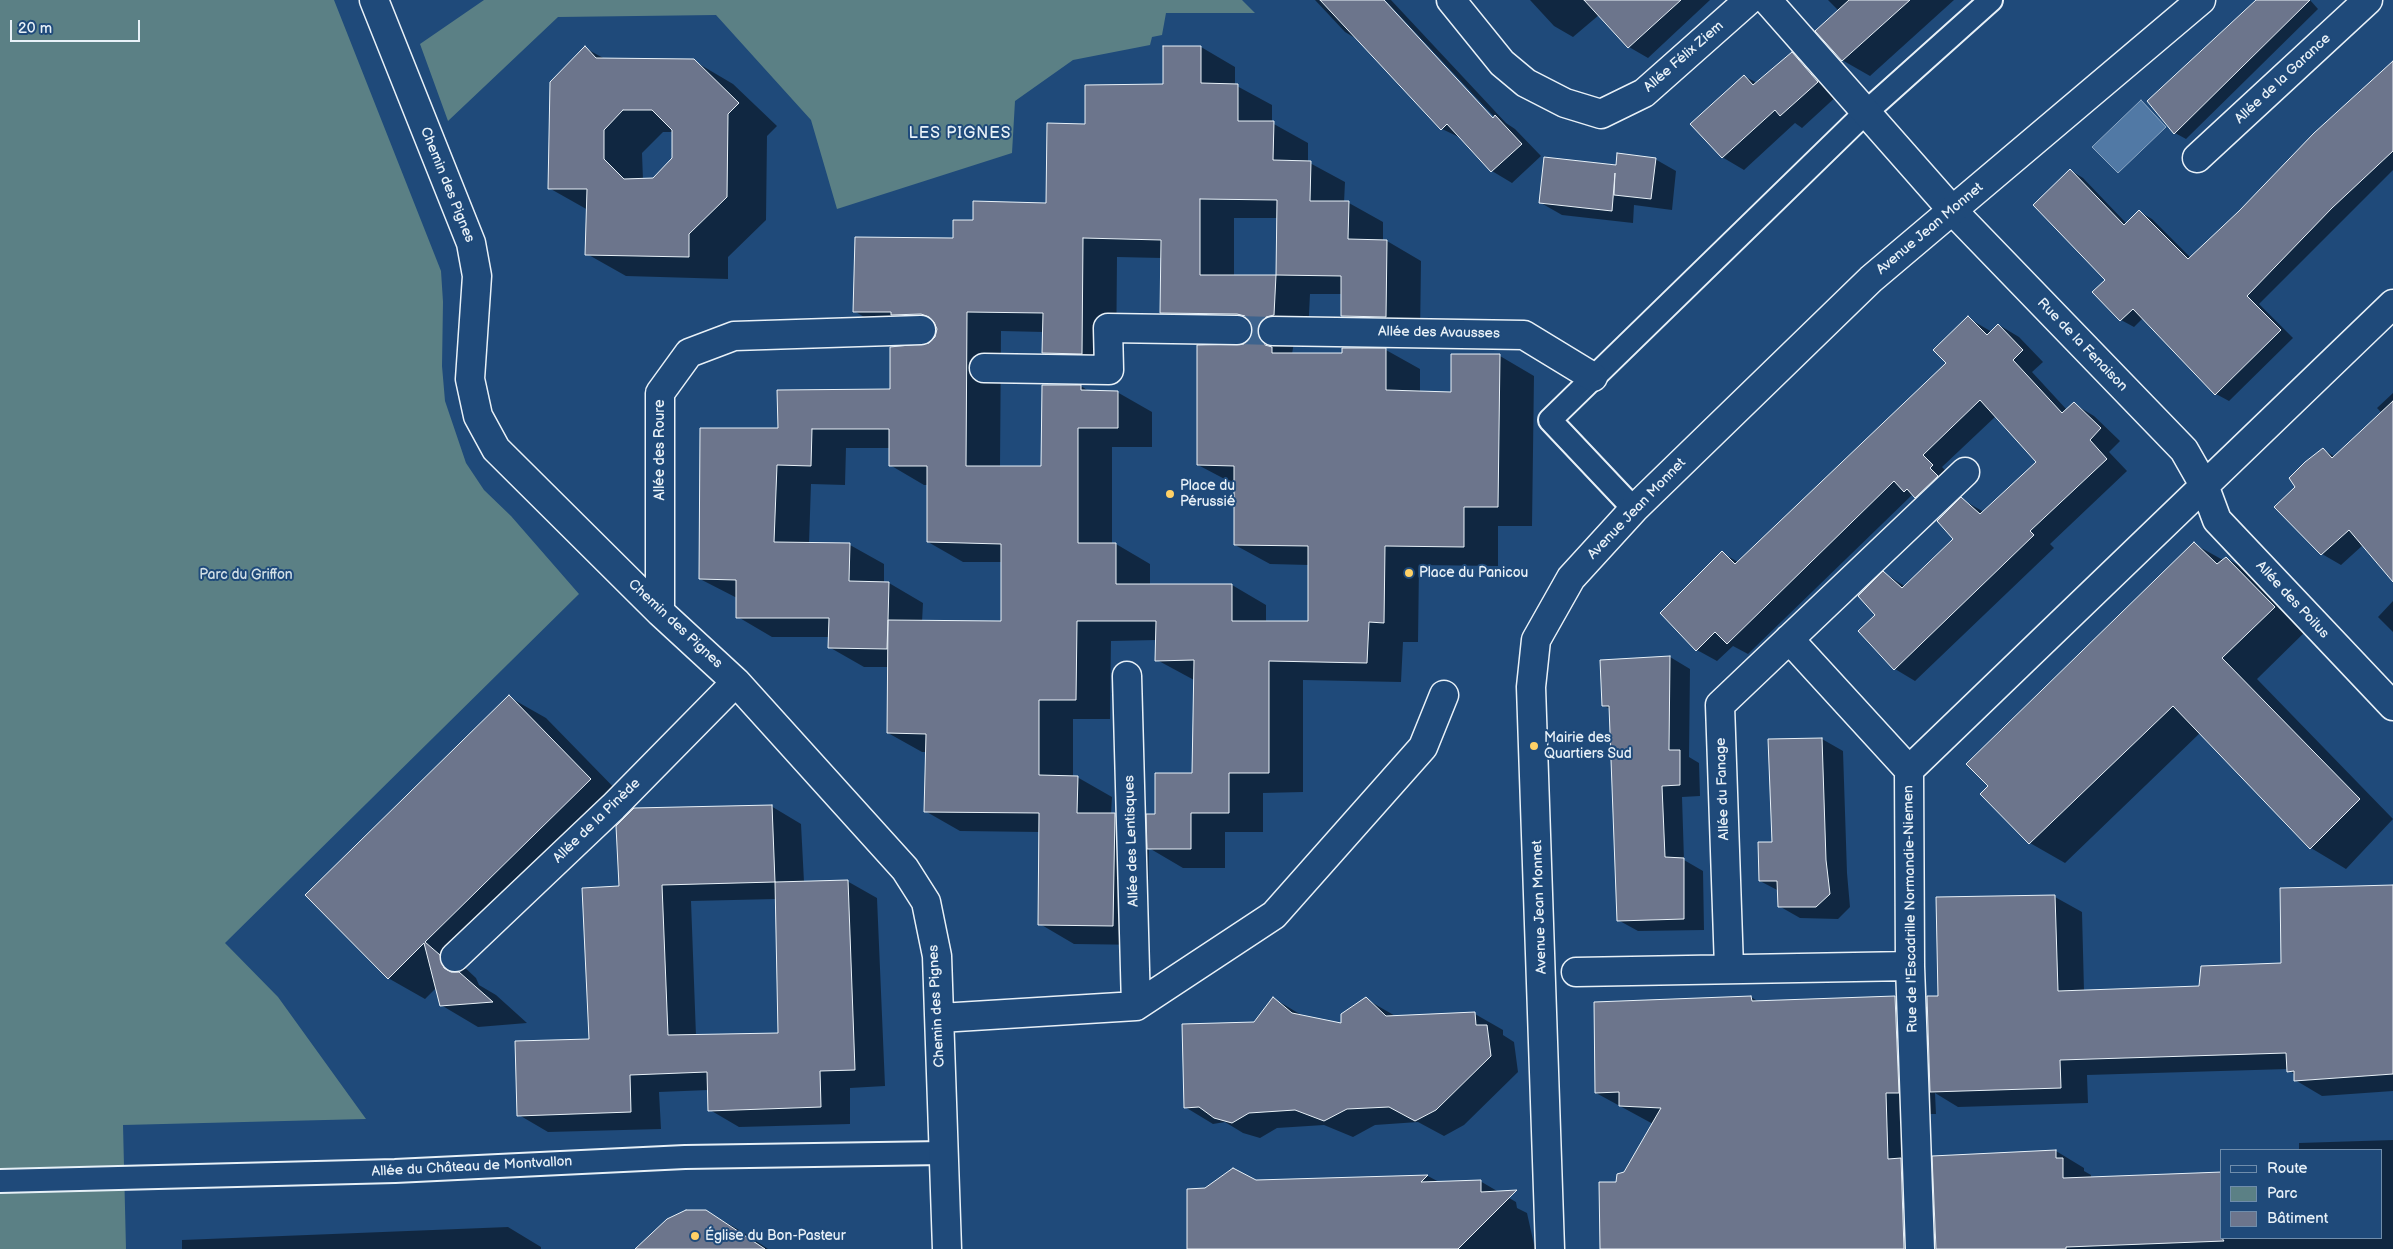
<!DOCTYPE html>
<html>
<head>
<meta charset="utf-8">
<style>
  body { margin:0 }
  #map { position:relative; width:2393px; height:1249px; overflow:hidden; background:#1f4a7a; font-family:"Balsamiq Sans",sans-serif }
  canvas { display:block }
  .legend { position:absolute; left:2220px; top:1149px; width:162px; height:90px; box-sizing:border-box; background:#1f4a7a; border:1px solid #6f8dac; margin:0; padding:6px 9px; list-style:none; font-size:15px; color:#e8f1f8 }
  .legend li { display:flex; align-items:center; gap:10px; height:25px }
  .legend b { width:25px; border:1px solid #6f8dac }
  .scale { position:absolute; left:10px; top:20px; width:130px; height:22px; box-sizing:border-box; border:2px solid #e8f1f8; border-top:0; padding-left:6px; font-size:15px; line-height:18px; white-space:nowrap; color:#e8f1f8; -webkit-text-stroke:4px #1f4a7a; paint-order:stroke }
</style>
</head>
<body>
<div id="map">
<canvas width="2393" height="1249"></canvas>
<ul class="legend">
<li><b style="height:6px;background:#1f4a7a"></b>Route</li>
<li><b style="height:14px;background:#5b8085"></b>Parc</li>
<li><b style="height:14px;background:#6c758c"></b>Bâtiment</li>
</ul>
<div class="scale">20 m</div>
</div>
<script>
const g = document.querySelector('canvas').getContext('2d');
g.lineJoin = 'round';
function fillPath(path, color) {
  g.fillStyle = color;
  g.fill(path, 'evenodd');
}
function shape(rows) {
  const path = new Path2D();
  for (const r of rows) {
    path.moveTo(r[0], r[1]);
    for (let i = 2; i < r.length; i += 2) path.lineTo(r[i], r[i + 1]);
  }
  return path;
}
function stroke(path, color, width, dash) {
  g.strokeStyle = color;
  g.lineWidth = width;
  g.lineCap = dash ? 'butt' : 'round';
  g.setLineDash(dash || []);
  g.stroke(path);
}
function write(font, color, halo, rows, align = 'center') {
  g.font = font + ' "Balsamiq Sans",sans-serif';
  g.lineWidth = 4;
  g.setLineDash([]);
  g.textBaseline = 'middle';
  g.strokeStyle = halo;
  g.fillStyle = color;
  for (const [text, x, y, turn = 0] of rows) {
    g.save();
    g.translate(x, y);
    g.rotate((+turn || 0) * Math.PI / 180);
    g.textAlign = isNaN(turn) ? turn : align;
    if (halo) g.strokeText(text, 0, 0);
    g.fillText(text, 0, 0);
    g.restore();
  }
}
fillPath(shape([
  [0,0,334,0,441,271,443,302,442,366,445,401,466,463,484,490,511,516,579,594,225,943,278,997,366,1119,123,1125,126,1249,0,1249],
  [484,0,1242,0,1255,13,1166,13,1162,35,1152,37,1150,45,1073,60,1015,101,1012,153,837,209,811,120,716,15,558,17,448,121,420,44]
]), '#5b8085');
const water = shape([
  [2141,100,2166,127,2118,173,2092,147,2141,100]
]);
fillPath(water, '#5179a5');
stroke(water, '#8da9c6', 1);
fillPath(shape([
  [1315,0,1382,0,1496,123,1498,121,1385,0,1391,0,1506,123,1515,129,1541,156,1512,183,1492,171,1463,139,1442,129,1360,41,1345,32],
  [1530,0,1710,0,1648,58,1629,47,1599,15,1573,37,1554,26],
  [1828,0,1954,0,1870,76,1842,60,1839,11],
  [2256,0,2310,0,2318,9,2186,139,2175,133,2149,101],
  [1201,47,1235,67,1235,85,1272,105,1272,123,1308,143,1308,162,1345,182,1344,203,1349,203,1383,222,1383,241,1387,241,1421,261,1420,336,1377,336,1343,316,1342,294,1310,294,1308,335,1294,342,1292,354,1344,355,1386,350,1420,369,1420,392,1453,393,1500,356,1534,376,1532,526,1498,526,1498,566,1419,565,1418,642,1403,642,1401,682,1303,680,1303,792,1263,793,1263,832,1225,832,1225,868,1183,868,1149,848,1147,945,1074,944,1040,924,1040,832,960,831,925,811,927,752,922,752,888,733,889,667,864,667,829,647,829,637,772,637,738,617,737,598,700,579,779,429,891,391,936,338,937,334,888,331,854,311,954,239,974,221,1047,204,1086,125,1164,85],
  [1234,218,1278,218,1277,276,1234,276],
  [1117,257,1162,258,1161,312,1196,332,1253,333,1252,338,1245,345,1198,465,1236,485,1235,545,1270,564,1309,565,1310,623,1266,623,1266,605,1232,585,1150,585,1150,564,1116,544,1112,544,1112,447,1152,447,1152,412,1117,392,1090,392,1081,386,1042,468,1000,467,1001,331,1044,332,1044,353,1078,372,1116,373],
  [846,448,890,448,890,465,924,485,928,485,928,542,963,562,1002,562,1002,622,922,622,923,603,889,583,884,583,884,564,850,545,809,544,811,484,845,485],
  [1157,640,1157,660,1194,680,1193,774,1156,815,1148,834,1111,815,1112,797,1077,777,1073,777,1073,719,1110,719,1111,641],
  [585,48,605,59,694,61,733,84,777,126,767,136,766,220,728,257,728,279,626,276,587,254,588,210,549,188],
  [663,132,673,132,674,158,653,179,643,180,642,153],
  [1792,53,1813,66,1839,94,1802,128,1795,123,1744,170,1722,157,1744,76,1757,83],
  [2393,61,2393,170,2259,304,2293,338,2229,401,2216,394,2143,318,2134,327,2121,320,2070,170,2083,178,2127,224,2140,212,2152,219,2191,258],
  [1655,159,1676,171,1672,210,1634,205,1633,223,1562,215,1541,203,1617,166],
  [1968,318,1992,332,1999,325,2019,337,2043,362,2032,372,2067,410,2074,404,2094,416,2120,441,2109,452,2127,471,2050,544,2054,548,1915,681,1895,669,1877,615,1884,573,1906,587,1955,539,1961,499,1984,512,2038,462,1996,416,1942,467,1952,477,1936,508,1912,495,1748,654,1733,646,1717,661,1697,650,1722,553,1738,562,1947,363],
  [2393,393,2393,581,2363,545,2341,565,2322,554,2276,507,2297,487,2323,449,2335,457,2382,413,2377,408],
  [2194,544,2223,560,2226,558,2261,578,2309,628,2257,679,2393,819,2346,869,2311,848,2200,733,2065,863,2030,843],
  [2393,601,2393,632,2378,617],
  [1670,657,1690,669,1689,757,1699,763,1700,796,1682,797,1684,860,1703,871,1704,930,1638,931,1618,920,1610,709,1604,706],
  [509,697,546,718,627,801,461,964,476,978,479,985,496,995,527,1023,478,1027,441,1005,436,988,425,999,388,978],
  [1822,739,1843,751,1847,873,1850,907,1838,919,1800,918,1779,906,1779,891,1760,881,1773,843],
  [771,806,801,824,804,882,847,881,877,898,885,1086,850,1088,850,1124,739,1127,710,1110,709,1090,659,1092,661,1129,548,1132,519,1115,590,1040,620,887],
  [776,899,779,1034,696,1036,691,901],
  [2393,887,2393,1091,2322,1096,2295,1080,2295,1075,2288,1069,2087,1075,2088,1103,1958,1107,1935,1093,1936,1114,1924,1114,1925,1173,1934,1179,2056,1151,2084,1168,2084,1171,2091,1175,2091,1179,2222,1238,2382,1238,2382,1150,2299,1150,2299,1143,2393,1140,2393,1249,1602,1249,1617,1183,1653,1124,1596,1093,1751,997,1759,1002,1895,997,1929,1017,1939,997,1937,898,2055,897,2082,912,2084,991,2200,987,2282,965],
  [1273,998,1303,1016,1342,1025,1366,999,1397,1017,1475,1014,1503,1030,1503,1035,1514,1042,1518,1072,1464,1125,1444,1136,1418,1122,1375,1125,1353,1137,1324,1125,1277,1128,1260,1138,1243,1133,1225,1122,1213,1124,1185,1107],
  [1428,1176,1439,1182,1480,1181,1516,1202,1517,1208,1527,1213,1535,1249,1188,1249,1256,1182],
  [706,1211,746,1234,768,1249,646,1249],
  [508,1227,541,1247,541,1249,182,1249,182,1240]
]), '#0007');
const building = shape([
  [1320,0,1384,0,1493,118,1495,115,1522,144,1491,172,1447,124,1441,130,1320,0],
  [1584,0,1681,0,1628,48,1584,0],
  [1849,0,1910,0,1842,61,1815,31,1849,0],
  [2256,0,2310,0,2174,134,2147,101,2256,0],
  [585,46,596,58,694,59,739,103,728,114,727,197,689,234,689,257,585,255,587,189,548,189,550,82,585,46],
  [623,110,652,110,672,130,672,158,653,178,624,179,604,159,604,130,623,110],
  [1163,46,1201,46,1201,83,1238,84,1238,121,1274,121,1273,160,1311,161,1310,201,1349,201,1348,239,1387,240,1386,317,1341,316,1341,276,1276,275,1274,315,1266,317,1260,323,1257,330,1260,339,1265,345,1272,347,1272,353,1342,353,1342,348,1386,348,1386,390,1451,392,1451,354,1500,354,1498,507,1464,507,1464,547,1385,546,1384,623,1369,622,1367,663,1269,661,1269,773,1229,773,1229,813,1191,813,1191,849,1147,849,1146,814,1155,814,1155,773,1192,773,1194,660,1155,661,1156,621,1077,621,1076,700,1039,700,1039,775,1078,776,1077,813,1115,813,1113,926,1038,925,1039,813,924,812,926,734,887,733,888,620,887,649,828,648,829,618,736,618,736,580,699,579,700,428,778,428,777,390,890,389,890,347,929,343,935,337,937,329,934,322,929,317,921,314,891,315,891,312,853,312,855,237,953,238,953,220,973,220,973,201,1046,203,1047,123,1085,124,1085,85,1163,84,1163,46],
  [1200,199,1277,200,1276,275,1200,275,1200,199],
  [1083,238,1161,240,1160,313,1237,314,1245,316,1250,322,1253,331,1250,338,1244,344,1197,345,1197,465,1234,466,1234,545,1308,546,1308,621,1232,621,1232,584,1116,584,1116,543,1078,543,1078,428,1118,428,1118,391,1081,390,1081,385,1042,385,1041,466,966,466,967,312,1043,313,1042,353,1082,354,1083,238],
  [812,429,889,429,889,466,927,466,927,542,1001,544,1001,621,888,620,889,582,849,581,850,543,774,542,777,465,811,466,812,429],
  [1792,52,1818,82,1780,116,1775,110,1722,158,1690,124,1744,75,1753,85,1792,52],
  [2393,61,2393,151,2332,208,2247,296,2281,330,2215,395,2133,309,2120,321,2092,292,2105,280,2033,205,2070,169,2124,225,2139,210,2188,259,2239,211,2314,133,2393,61],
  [1617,153,1656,158,1651,199,1614,195,1615,173,1612,211,1539,203,1544,157,1616,165,1617,153],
  [1968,316,1987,335,1998,324,2023,350,2013,360,2062,413,2074,402,2101,428,2090,440,2107,459,2030,531,2034,535,1894,670,1858,631,1875,615,1858,596,1883,571,1902,588,1953,539,1937,521,1961,497,1980,514,2036,462,1980,400,1923,455,1933,465,1930,468,1938,476,1915,498,1907,489,1904,492,1894,481,1727,644,1715,632,1696,651,1660,613,1722,551,1735,564,1946,363,1933,350,1968,316],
  [2393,401,2393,582,2349,530,2321,555,2274,507,2295,487,2289,478,2305,462,2323,448,2332,458,2393,401],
  [2194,542,2217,564,2226,557,2275,607,2222,658,2360,799,2310,849,2173,706,2029,844,1980,794,1988,786,1966,764,2194,542],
  [1670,656,1669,750,1680,750,1680,785,1662,786,1665,857,1684,858,1684,919,1617,921,1609,706,1602,706,1600,660,1670,656],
  [509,695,591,779,425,942,440,955,444,968,451,972,459,972,493,1002,440,1006,424,943,388,979,305,895,509,695],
  [1822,738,1826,860,1830,894,1816,907,1778,907,1777,881,1759,881,1758,842,1772,842,1768,739,1822,738],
  [772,805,775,882,848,880,855,1070,820,1071,821,1107,708,1111,707,1072,630,1075,631,1112,517,1116,515,1041,589,1039,582,888,619,886,616,826,634,808,772,805],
  [775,882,778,1033,668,1035,662,885,775,882],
  [2393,885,2393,1074,2294,1081,2294,1071,2287,1072,2286,1053,2060,1060,2061,1088,1930,1092,1927,996,1938,996,1936,897,2055,895,2058,991,2199,986,2201,966,2281,963,2280,888,2393,885],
  [1751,996,1752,1001,1895,996,1899,1093,1886,1093,1888,1159,1901,1158,1904,1249,1600,1249,1599,1182,1616,1182,1617,1174,1624,1172,1661,1108,1619,1106,1619,1092,1595,1093,1594,1002,1751,996],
  [1273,997,1292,1013,1341,1023,1341,1014,1366,997,1386,1016,1475,1012,1476,1025,1487,1025,1491,1056,1436,1110,1415,1121,1389,1107,1347,1109,1324,1121,1295,1110,1249,1113,1232,1123,1214,1118,1199,1107,1184,1108,1182,1024,1254,1022,1273,997],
  [2056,1150,2056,1158,2063,1158,2063,1178,2222,1172,2222,1238,2224,1241,2066,1247,2066,1249,1936,1249,1932,1156,2056,1150],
  [1233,1168,1256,1180,1428,1175,1421,1182,1481,1180,1481,1192,1517,1190,1458,1249,1187,1249,1187,1189,1205,1188,1233,1168],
  [686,1210,706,1210,765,1249,635,1249,667,1219,686,1210]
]);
fillPath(building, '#6c758c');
stroke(building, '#e8f1f8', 1);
stroke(shape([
  [1237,330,1273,331]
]), '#3d638d', 28, [28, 14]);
const lane = shape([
  [1634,509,1550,420,1865,113,1991,0],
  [0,1181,395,1171,685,1157,943,1153]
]);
const street = shape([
  [374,0,471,243,477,276,470,379,478,416,496,449,660,612,736,682,905,869,926,902,937,956,947,1249],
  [1451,0,1502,63,1526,83,1565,103,1601,114,1644,93,1749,0],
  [1767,0,1953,211,2184,450,2204,485,2217,520,2393,706],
  [2197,158,2368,0],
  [1273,331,1524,335,1593,377],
  [984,368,1109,370,1108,328,1237,330],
  [660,612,660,393,689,353,734,336,921,330],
  [1789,639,1909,770],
  [1127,676,1136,1006],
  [455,957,613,807,736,682],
  [1729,968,1720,705,1965,472],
  [1576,972,1910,966],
  [940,1018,1136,1006,1274,915,1423,747,1444,695],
  [1920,1249,1910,966,1909,770,2393,304]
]);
const secondary = shape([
  [1550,1249,1531,687,1536,640,1571,578,1634,509,1871,279,2201,0]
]);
stroke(lane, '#e8f1f8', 26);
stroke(street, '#e8f1f8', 31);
stroke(secondary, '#e8f1f8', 31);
stroke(lane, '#1f4a7a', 22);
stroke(street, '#1f4a7a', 28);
stroke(secondary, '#1f4a7a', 28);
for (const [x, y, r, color] of [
  [1170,494,5,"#ffd166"],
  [1409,573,5,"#ffd166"],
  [1534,746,5,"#ffd166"],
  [695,1236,5,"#ffd166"]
]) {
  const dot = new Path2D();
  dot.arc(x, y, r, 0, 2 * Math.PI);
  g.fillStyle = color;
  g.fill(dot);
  stroke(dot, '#1f4a7a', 2);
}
write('14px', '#e8f1f8', '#1f4a7a', [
  ["Allée Félix Ziem",1684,57,-41],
  ["Allée de la Garance",2283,79,-43],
  ["Chemin des Pignes",447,185,68],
  ["Avenue Jean Monnet",1930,229,-40],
  ["Allée des Avausses",1439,333,1],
  ["Rue de la Fenaison",2082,345,46],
  ["Allée des Roure",660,450,-90],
  ["Avenue Jean Monnet",1637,509,-46],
  ["Allée des Poilus",2292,600,47],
  ["Chemin des Pignes",675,624,43],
  ["Allée du Fanage",1723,789,-92],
  ["Allée de la Pinède",597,821,-44],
  ["Allée des Lentisques",1132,841,-92],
  ["Avenue Jean Monnet",1540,907,-92],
  ["Rue de l'Escadrille Normandie-Niemen",1911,909,-91],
  ["Chemin des Pignes",937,1006,-93],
  ["Allée du Château de Montvallon",472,1167,-3]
]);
write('14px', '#e8f1f8', '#1f4a7a', [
  ["Place du",1180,486],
  ["Pérussié",1180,502],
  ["Place du Panicou",1419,573],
  ["Mairie des",1544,738],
  ["Quartiers Sud",1544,754],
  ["Église du Bon-Pasteur",705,1236]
], 'left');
write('14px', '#d3e0e7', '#1f4a7a', [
  ["Parc du Griffon",246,575]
]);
g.letterSpacing = '1px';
write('16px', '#e8f1f8', '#1f4a7a', [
  ["LES PIGNES",960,134]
]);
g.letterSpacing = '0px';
</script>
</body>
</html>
